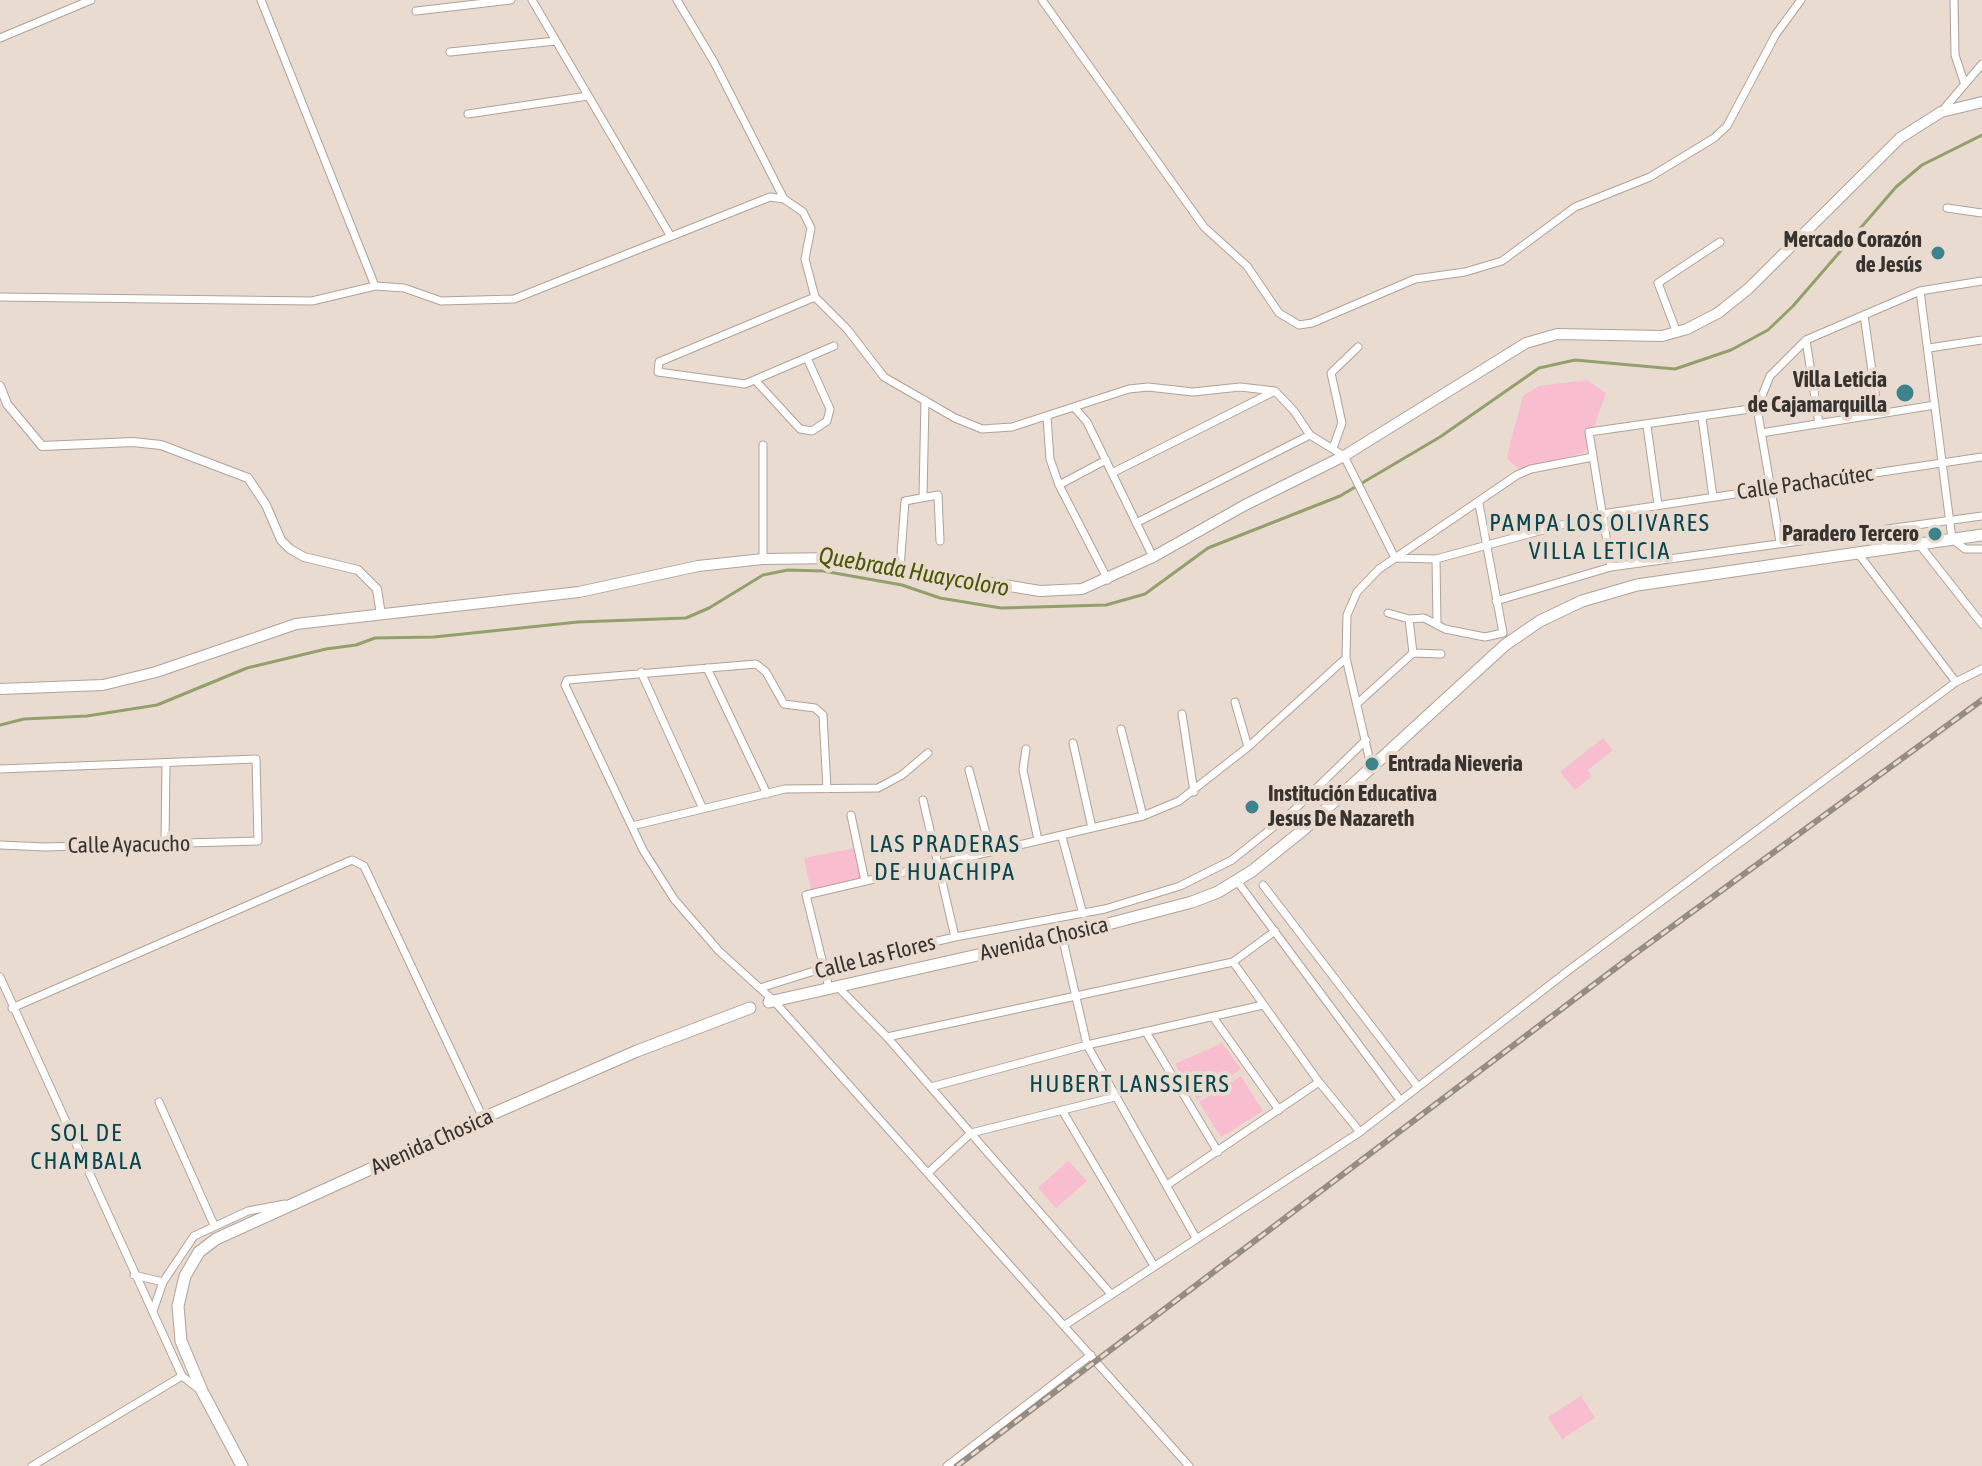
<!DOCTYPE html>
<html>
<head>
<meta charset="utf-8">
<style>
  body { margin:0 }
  canvas { display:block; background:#e9dbd0 }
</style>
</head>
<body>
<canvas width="1982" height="1466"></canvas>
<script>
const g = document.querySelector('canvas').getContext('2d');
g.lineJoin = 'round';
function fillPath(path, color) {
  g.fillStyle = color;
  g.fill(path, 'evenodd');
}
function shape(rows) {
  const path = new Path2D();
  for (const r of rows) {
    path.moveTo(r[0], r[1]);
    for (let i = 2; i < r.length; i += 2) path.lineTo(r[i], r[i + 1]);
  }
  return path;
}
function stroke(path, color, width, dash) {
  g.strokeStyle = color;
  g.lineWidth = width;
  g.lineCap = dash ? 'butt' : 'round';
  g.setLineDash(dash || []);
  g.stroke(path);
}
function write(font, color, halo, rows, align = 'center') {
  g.font = font + ' "Asap Condensed",sans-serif';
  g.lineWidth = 8;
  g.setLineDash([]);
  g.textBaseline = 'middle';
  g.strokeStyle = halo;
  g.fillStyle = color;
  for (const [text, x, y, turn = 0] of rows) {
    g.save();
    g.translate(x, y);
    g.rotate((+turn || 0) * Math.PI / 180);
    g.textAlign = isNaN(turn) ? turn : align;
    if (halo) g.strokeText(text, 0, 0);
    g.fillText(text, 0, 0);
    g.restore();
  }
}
fillPath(shape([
  [1587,380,1606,393,1585,452,1531,467,1520,469,1512,464,1507,458,1509,448,1523,396,1539,386],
  [1603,738,1613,750,1588,770,1592,776,1575,790,1560,772],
  [855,848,861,880,811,890,804,858],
  [1222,1043,1241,1069,1197,1100,1175,1064],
  [1241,1076,1263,1111,1221,1137,1199,1102],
  [1068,1161,1087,1181,1056,1208,1038,1188],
  [1581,1396,1595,1418,1562,1439,1548,1417]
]), '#f8bdcf');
stroke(shape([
  [0,725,24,719,87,716,157,705,247,668,326,649,356,645,375,638,434,637,578,622,686,618,709,608,763,575,788,570,823,571,902,585,940,598,1001,608,1106,605,1145,594,1208,548,1340,496,1440,437,1539,368,1575,360,1675,369,1731,350,1768,330,1793,306,1896,187,1922,165,1982,135]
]), '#94a06b', 3);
const minor = shape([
  [261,0,375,286],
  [532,0,670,235],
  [677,0,714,62,784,199],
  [1042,0,1204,227,1247,266,1279,313,1299,325,1312,323,1415,279,1465,272,1502,261,1575,207,1650,177,1714,138,1727,126,1776,34,1801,0],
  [1954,0,1955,55,1964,82],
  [416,11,511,0],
  [0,38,91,0],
  [450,52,556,41],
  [1942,111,1982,64],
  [468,114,588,96],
  [1947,208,1982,213],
  [1920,291,1952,539,1965,549,1982,549],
  [0,297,312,301,375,286,404,288,441,301,514,299,770,197,784,199,803,212,811,228,805,259,815,297,847,329,884,377,955,418,982,429,1012,427,1129,389,1148,387,1193,392,1240,387,1275,391,1294,411,1310,435,1344,456,1395,558,1436,559,1602,514,1982,457],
  [815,297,659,362,658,372,745,384,834,346],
  [1864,315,1878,413],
  [1677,333,1658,283,1720,242],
  [1806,340,1819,424],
  [1929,348,1982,340],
  [755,380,800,429,812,431,827,421,830,409,807,358],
  [1074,407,1087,422,1153,557],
  [1757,408,1770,376,1806,340,1920,291,1982,281],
  [1757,408,1780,542],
  [1047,417,1050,459,1059,485,1108,580],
  [1702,418,1713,497],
  [1647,426,1658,505],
  [1761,433,1935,405],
  [763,445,763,559],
  [1333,448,1342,423,1331,373,1358,347],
  [1112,473,1273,392],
  [1059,485,1106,460],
  [923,497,925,400],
  [1136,523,1310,435],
  [1919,544,1982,624],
  [1857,552,1956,682,1982,669],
  [1436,559,1437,625],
  [1611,567,1589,432,1757,408],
  [900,568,905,501,938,495,940,541],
  [1496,601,1611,567,1982,516],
  [1388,613,1409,619,1424,618,1445,629,1485,637,1503,633,1479,504],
  [1413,653,1441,654],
  [707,668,767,794],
  [641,672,703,809],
  [1235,702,1248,747],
  [1359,702,1413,653,1409,619],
  [1182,714,1194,792],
  [1121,729,1143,816],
  [1073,743,1092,828],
  [1026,749,1023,770,1038,840],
  [1371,766,1346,658,1347,615,1357,592,1379,569,1517,475,1531,469,1593,457],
  [0,769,256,759,258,841,45,847,0,845],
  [969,770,991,852],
  [827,789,823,715,815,708,784,704,766,672,756,664,567,680,565,685,643,850,674,899,719,951,774,1001,1189,1466],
  [923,800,955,937],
  [851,815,865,881],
  [632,826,785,789,878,788,902,775,928,753],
  [1062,837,1083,914],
  [165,845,166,763],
  [1237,881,1400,1100],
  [1263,885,1418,1087],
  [1062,936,1087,1045,1196,1238],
  [1233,962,1319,1082,1360,1132],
  [0,977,182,1376,200,1390],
  [837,986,887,1037,1111,1294],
  [760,988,824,968,955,937,1105,909,1180,886,1232,860,1292,812,1366,740],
  [829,988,806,895,1143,816,1179,801,1248,747,1346,658],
  [12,1008,352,860,364,866,483,1118],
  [1213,1017,1279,1110],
  [1146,1032,1218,1152],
  [887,1037,1233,962,1275,931],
  [931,1087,1087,1045,1263,1005],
  [159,1102,214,1225],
  [1062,1110,1154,1266],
  [928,1173,971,1133,1115,1097],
  [1167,1185,1319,1082],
  [134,1275,163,1282],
  [153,1311,163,1282,194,1236,248,1211,285,1204],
  [1065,1325,1360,1132,1569,970,1956,682],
  [32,1466,182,1376],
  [947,1466,1091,1355]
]);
const tertiary = shape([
  [0,386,7,404,42,446,133,442,161,445,248,478,266,505,281,540,290,549,304,557,358,570,377,589,381,615]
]);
const secondary = shape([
  [0,689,103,685,156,672,296,624,579,592,698,566,763,559,839,558,1040,591,1082,589,1153,557,1245,505,1344,456,1526,343,1557,334,1662,336,1687,329,1718,313,1748,289,1900,138,1941,112,1982,102]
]);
const primary = shape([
  [769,1002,1062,936,1192,902,1218,892,1252,871,1303,830,1505,645,1540,621,1582,601,1637,585,1982,535],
  [242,1466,202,1391,181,1341,178,1306,185,1276,199,1252,216,1239,483,1118,637,1051,750,1008]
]);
stroke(minor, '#afa298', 9);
stroke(tertiary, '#afa298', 10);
stroke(secondary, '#afa298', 12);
stroke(primary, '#afa298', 13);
stroke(minor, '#fff', 7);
stroke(tertiary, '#fff', 8);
stroke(secondary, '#fff', 10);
stroke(primary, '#fff', 11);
const rail = shape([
  [957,1466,1625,961,1982,700]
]);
stroke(rail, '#958c84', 6);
stroke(rail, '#e9dbd0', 3, [9]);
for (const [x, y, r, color] of [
  [1938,253,8,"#3d838e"],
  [1905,393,10,"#3d838e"],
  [1935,534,8,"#3d838e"],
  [1372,764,8,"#3d838e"],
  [1252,807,8,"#3d838e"]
]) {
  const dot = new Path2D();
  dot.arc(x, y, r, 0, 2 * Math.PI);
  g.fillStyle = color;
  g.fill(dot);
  stroke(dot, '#e9dbd0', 3);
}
write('bold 22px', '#38332f', '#e9dbd0', [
  ["Mercado Corazón",1922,240],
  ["de Jesús",1922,265],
  ["Villa Leticia",1887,380],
  ["de Cajamarquilla",1887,405],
  ["Paradero Tercero",1919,534],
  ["Entrada Nieveria",1388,764,"left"],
  ["Institución Educativa",1268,794,"left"],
  ["Jesus De Nazareth",1268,819,"left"]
], 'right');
write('22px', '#38332f', '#e9dbd0', [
  ["Calle Pachacútec",1805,483,-8],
  ["Calle Ayacucho",129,845,-1],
  ["Avenida Chosica",1044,939,-13],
  ["Calle Las Flores",875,957,-14],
  ["Avenida Chosica",432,1142,-24]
]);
g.letterSpacing = '2px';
write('24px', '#06464f', '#e9dbd0', [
  ["PAMPA LOS OLIVARES",1600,523],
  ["VILLA LETICIA",1600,551],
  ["LAS PRADERAS",945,844],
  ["DE HUACHIPA",945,872],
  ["HUBERT LANSSIERS",1130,1084],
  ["SOL DE",87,1133],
  ["CHAMBALA",87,1161]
]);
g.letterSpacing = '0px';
write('italic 24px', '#4b5802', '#e9dbd0', [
  ["Quebrada Huaycoloro",914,572,10]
]);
</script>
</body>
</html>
